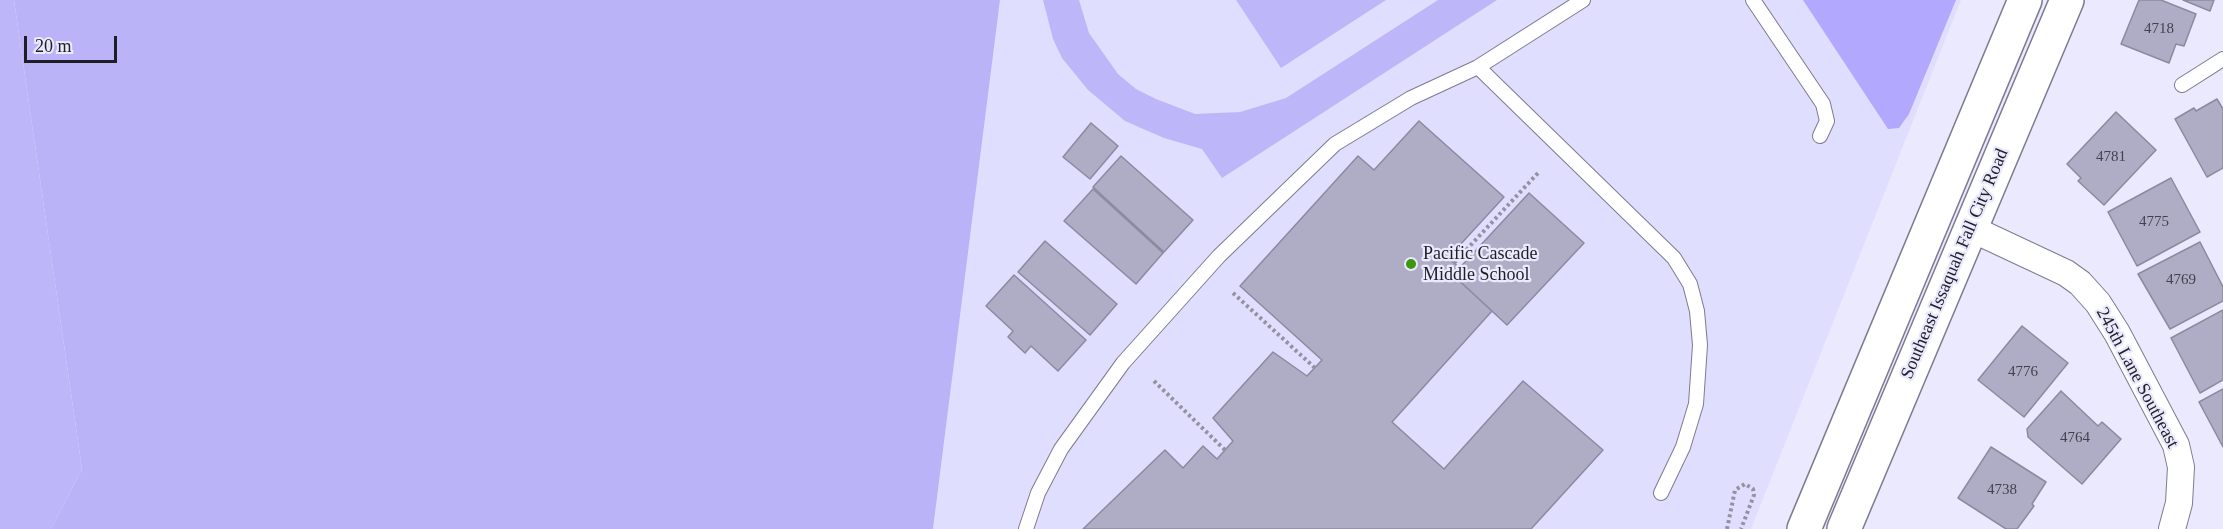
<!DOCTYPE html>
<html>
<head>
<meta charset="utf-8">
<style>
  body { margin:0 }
  #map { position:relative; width:2223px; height:529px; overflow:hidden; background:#ebe9fd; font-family:"Times New Roman",serif }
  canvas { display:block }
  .scale { position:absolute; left:24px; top:36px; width:93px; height:27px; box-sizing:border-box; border:3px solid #1e1e27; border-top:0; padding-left:8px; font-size:18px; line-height:21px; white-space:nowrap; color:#1e1e27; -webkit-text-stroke:4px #ebe9fd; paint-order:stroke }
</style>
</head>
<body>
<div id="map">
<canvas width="2223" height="529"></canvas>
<div class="scale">20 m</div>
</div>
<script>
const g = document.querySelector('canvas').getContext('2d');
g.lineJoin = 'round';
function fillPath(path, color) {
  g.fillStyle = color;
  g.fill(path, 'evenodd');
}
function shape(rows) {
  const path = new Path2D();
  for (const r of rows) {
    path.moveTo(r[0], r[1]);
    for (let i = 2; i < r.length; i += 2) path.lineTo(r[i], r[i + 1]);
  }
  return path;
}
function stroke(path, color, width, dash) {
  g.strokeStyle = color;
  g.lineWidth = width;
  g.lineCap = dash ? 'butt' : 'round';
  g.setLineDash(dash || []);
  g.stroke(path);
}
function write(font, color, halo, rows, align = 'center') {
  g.font = font + ' "Times New Roman",serif';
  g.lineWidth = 4.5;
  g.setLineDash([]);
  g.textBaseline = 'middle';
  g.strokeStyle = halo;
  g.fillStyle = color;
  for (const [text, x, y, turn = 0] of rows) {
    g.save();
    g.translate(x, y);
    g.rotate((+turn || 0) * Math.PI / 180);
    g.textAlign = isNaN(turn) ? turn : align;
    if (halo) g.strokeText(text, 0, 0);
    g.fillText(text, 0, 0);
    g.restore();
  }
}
fillPath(shape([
  [1000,0,1961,0,1751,529,933,529]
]), '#e0defe');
fillPath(shape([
  [0,0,14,0,82,469,51,529,0,529],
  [1043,0,1079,0,1089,33,1118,74,1136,89,1156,99,1195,114,1240,112,1286,98,1438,0,1497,0,1222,178,1202,149,1164,138,1125,121,1088,90,1062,58,1053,39],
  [1236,0,1386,0,1281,68]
]), '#bdb7fa');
fillPath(shape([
  [14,0,1000,0,933,529,51,529,82,469]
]), '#bab3f8');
fillPath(shape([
  [1803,0,1956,0,1909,114,1899,128,1888,129]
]), '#b2a8fe');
const building = shape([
  [2139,0,2161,0,2196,14,2184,46,2176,44,2169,63,2121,44,2139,0],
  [2183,0,2214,0,2210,11,2183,0],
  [2217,99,2223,109,2223,168,2207,177,2175,119,2194,108,2196,111,2217,99],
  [2116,112,2156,150,2104,205,2078,181,2081,178,2067,164,2116,112],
  [1419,121,1504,197,1448,258,1460,268,1453,275,1492,311,1392,422,1444,469,1523,381,1603,450,1531,529,1083,529,1165,450,1183,468,1203,446,1217,459,1233,441,1213,418,1273,352,1307,376,1322,360,1240,286,1358,156,1374,170,1419,121],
  [1091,123,1118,146,1090,179,1063,157,1091,123],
  [1121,156,1193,220,1164,252,1093,187,1121,156],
  [2171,178,2200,232,2137,266,2108,212,2171,178],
  [1093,189,1163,253,1136,284,1064,221,1093,189],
  [1529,193,1584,243,1507,325,1453,275,1529,193],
  [1045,241,1117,304,1090,335,1018,272,1045,241],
  [2200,242,2223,287,2223,301,2170,329,2138,274,2200,242],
  [1014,275,1086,340,1058,371,1031,346,1025,353,1008,337,1013,331,986,306,1014,275],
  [2223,310,2223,380,2200,393,2171,338,2223,310],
  [2022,326,2068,363,2024,417,1978,380,2022,326],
  [2223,389,2223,447,2199,402,2223,389],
  [2061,391,2098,426,2102,422,2121,439,2082,484,2028,437,2027,429,2061,391],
  [1991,447,2046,482,2032,504,2034,506,2017,529,2006,529,1958,498,1991,447]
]);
fillPath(building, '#afadc5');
stroke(building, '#8b8aa0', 1.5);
const lane = shape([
  [1753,0,1823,104,1827,121,1820,136],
  [1478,67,1674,258,1690,284,1697,311,1700,345,1696,404,1683,447,1661,493],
  [2182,85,2223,59],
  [1026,529,1038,493,1061,449,1123,363,1219,256,1335,144,1411,98,1478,67,1583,0]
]);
const street = shape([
  [1970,228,2066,273,2080,283,2098,303,2117,333,2176,445,2181,467,2179,503,2172,529]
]);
const secondary = shape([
  [1804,529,2025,0],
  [1844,529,2067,0]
]);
stroke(lane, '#7d7b91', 16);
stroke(street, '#7d7b91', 28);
stroke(secondary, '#7d7b91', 36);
stroke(shape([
  [1454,263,1538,173],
  [1233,293,1315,368],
  [1154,381,1225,450],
  [1727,529,1735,490,1745,484,1753,489,1754,495,1741,529]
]), '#9392a1', 4, [3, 3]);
stroke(lane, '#fff', 14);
stroke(street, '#fff', 26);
stroke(secondary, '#fff', 33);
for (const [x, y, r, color] of [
  [1411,264,6,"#3c960e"]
]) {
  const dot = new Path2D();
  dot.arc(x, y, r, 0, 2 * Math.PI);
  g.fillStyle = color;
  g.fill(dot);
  stroke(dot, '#ebe9fd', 2);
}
write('15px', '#42424e', null, [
  ["4718",2159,29],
  ["4781",2111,157],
  ["4775",2154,222],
  ["4769",2181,280],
  ["4776",2023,372],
  ["4764",2075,438],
  ["4738",2002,490]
]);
write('18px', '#1e1e27', '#ebe9fd', [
  ["Pacific Cascade",1423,254],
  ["Middle School",1423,275]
], 'left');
write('18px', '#1e1e27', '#ebe9fd', [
  ["Southeast Issaquah Fall City Road",1955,264,-67],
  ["245th Lane Southeast",2137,378,62]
]);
</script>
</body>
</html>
